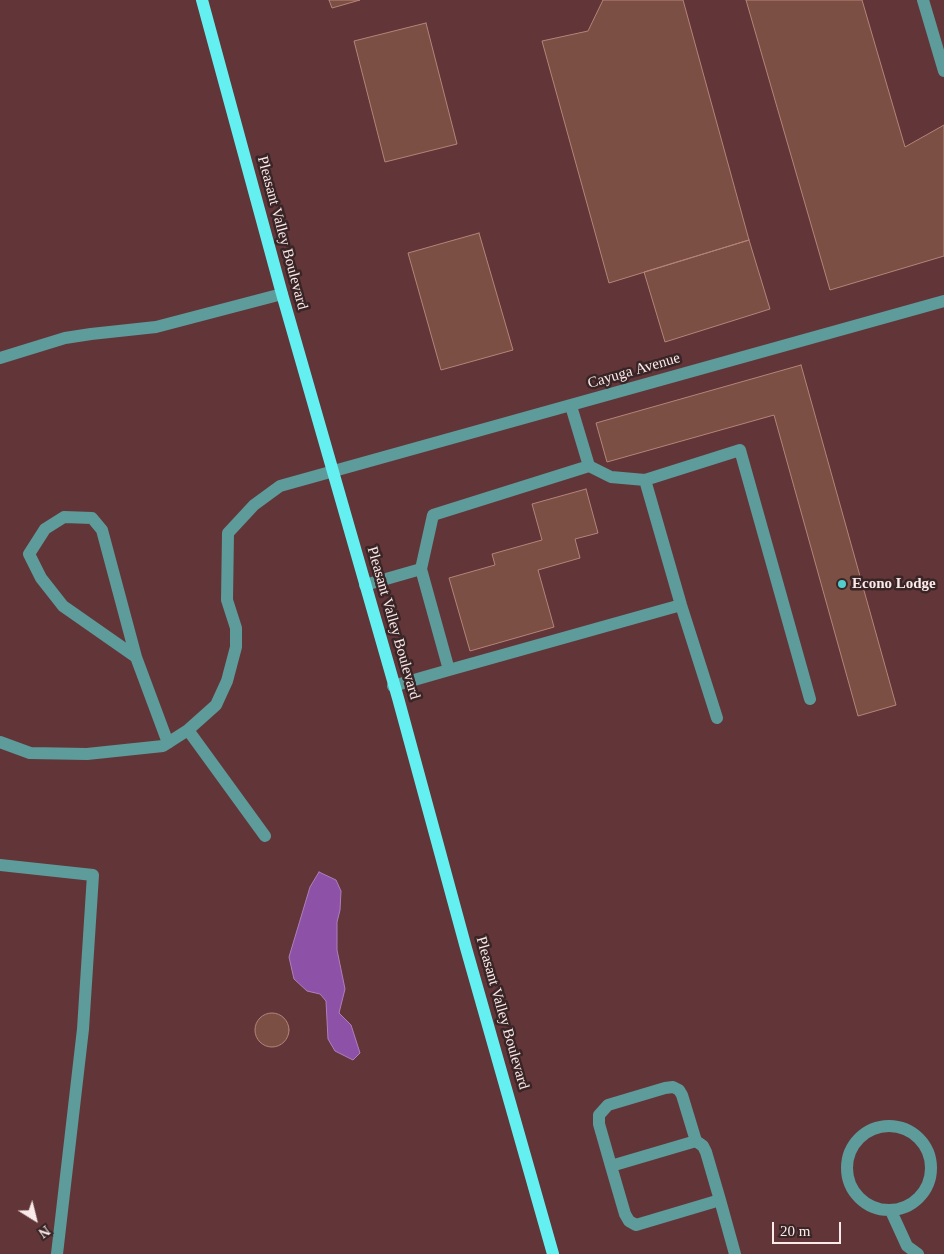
<!DOCTYPE html>
<html>
<head>
<meta charset="utf-8">
<style>
  body { margin:0 }
  #map { position:relative; width:944px; height:1254px; overflow:hidden; background:#623639; font-family:Georgia,serif }
  canvas { display:block }
  .north { position:absolute; left:10px; top:1194px; width:50px; height:50px; -webkit-text-stroke:4px #392426; paint-order:stroke; rotate:144deg; font-size:14px; font-weight:700; line-height:20px; text-align:center; color:#fbeaea }
  .north::after { content:''; display:block; margin:auto; width:18px; height:22px; background:#fbeaea; clip-path:polygon(50% 0,100% 100%,50% 72%,0 100%) }
  .scale { position:absolute; left:772px; top:1222px; width:69px; height:22px; box-sizing:border-box; border:2px solid #fbeaea; border-top:0; padding-left:6px; font-size:15px; line-height:18px; white-space:nowrap; color:#fbeaea; -webkit-text-stroke:4px #392426; paint-order:stroke }
</style>
</head>
<body>
<div id="map">
<canvas width="944" height="1254"></canvas>
<div class="north">N</div>
<div class="scale">20 m</div>
</div>
<script>
const g = document.querySelector('canvas').getContext('2d');
g.lineJoin = 'round';
function fillPath(path, color) {
  g.fillStyle = color;
  g.fill(path, 'evenodd');
}
function shape(rows) {
  const path = new Path2D();
  for (const r of rows) {
    if (r.length === 3) {
      path.moveTo(r[0] + r[2], r[1]);
      path.arc(r[0], r[1], r[2], 0, 2 * Math.PI);
      continue;
    }
    path.moveTo(r[0], r[1]);
    for (let i = 2; i < r.length; i += 2) path.lineTo(r[i], r[i + 1]);
  }
  return path;
}
function stroke(path, color, width, dash) {
  g.strokeStyle = color;
  g.lineWidth = width;
  g.lineCap = dash ? 'butt' : 'round';
  g.setLineDash(dash || []);
  g.stroke(path);
}
function write(font, color, halo, rows, align = 'center') {
  g.font = font + ' Georgia,serif';
  g.lineWidth = 5;
  g.setLineDash([]);
  g.textBaseline = 'middle';
  g.strokeStyle = halo;
  g.fillStyle = color;
  for (const [text, x, y, turn = 0] of rows) {
    g.save();
    g.translate(x, y);
    g.rotate((+turn || 0) * Math.PI / 180);
    g.textAlign = isNaN(turn) ? turn : align;
    if (halo) g.strokeText(text, 0, 0);
    g.fillText(text, 0, 0);
    g.restore();
  }
}
const water = shape([
  [319,872,336,880,341,891,340,910,337,922,337,950,345,989,339,1013,351,1025,360,1053,353,1060,335,1051,328,1039,326,1001,320,994,307,991,294,979,289,957,310,887,319,872]
]);
fillPath(water, '#8d51a7');
stroke(water, '#ae7fbb', 1);
const building = shape([
  [329,0,360,0,332,8,329,0],
  [603,0,683,0,749,240,609,283,542,41,588,31,603,0],
  [746,0,862,0,905,147,944,125,944,256,830,290,746,0],
  [426,23,457,144,385,162,354,41,426,23],
  [479,233,513,350,441,370,408,253,479,233],
  [749,240,770,309,665,342,644,272,749,240],
  [801,365,896,705,858,716,774,415,607,462,596,423,801,365],
  [586,489,598,533,575,539,580,558,538,570,554,627,470,651,449,578,495,565,492,554,542,540,532,504,586,489],
  [272,1030,17]
]);
fillPath(building, '#7c4f44');
stroke(building, '#b58478', 1);
stroke(shape([
  [923,0,944,71],
  [0,358,65,338,91,334,156,327,282,294],
  [571,406,589,466,611,477,645,480,740,450,810,699],
  [589,466,433,515,421,569,449,670,681,605],
  [645,480,681,605,717,718],
  [365,585,421,569],
  [136,657,63,606,41,578,29,554,45,529,64,517,92,518,102,530,136,657,168,743],
  [393,686,449,670],
  [188,730,265,836],
  [0,742,30,753,87,754,163,746,188,730,216,705,227,681,236,647,236,628,227,600,228,533,254,505,280,486,944,301],
  [0,865,93,875,83,1029,57,1254],
  [889,1168,42],
  [611,1166,599,1124,599,1115,608,1105,665,1088,673,1087,679,1090,682,1095,696,1141],
  [720,1200,636,1225,629,1221,625,1214,611,1166,696,1141,703,1146,706,1152,720,1200,735,1254],
  [891,1211,907,1246,918,1254]
]), '#5e9b9b', 12);
stroke(shape([
  [202,0,282,294,398,698,466,948,553,1254]
]), '#64f0f0', 12);
for (const [x, y, r, color] of [
  [842,584,5,"#52cdcd"]
]) {
  const dot = new Path2D();
  dot.arc(x, y, r, 0, 2 * Math.PI);
  g.fillStyle = color;
  g.fill(dot);
  stroke(dot, '#392426', 2);
}
write('15px', '#fbeaea', '#392426', [
  ["Pleasant Valley Boulevard",282,233,75],
  ["Cayuga Avenue",634,371,-16],
  ["Pleasant Valley Boulevard",393,623,74],
  ["Pleasant Valley Boulevard",502,1013,74]
]);
write('bold 15px', '#fbeaea', '#392426', [
  ["Econo Lodge",852,584]
], 'left');
</script>
</body>
</html>
